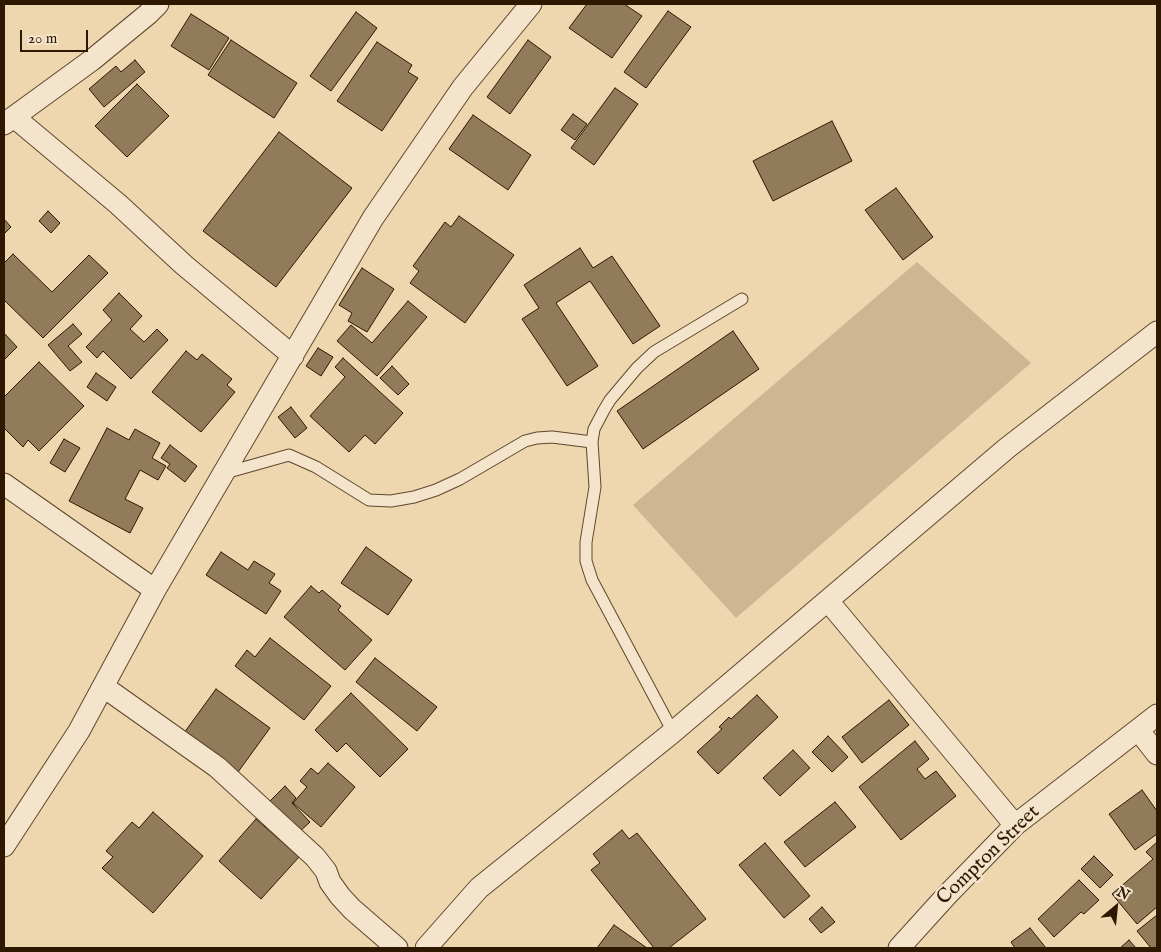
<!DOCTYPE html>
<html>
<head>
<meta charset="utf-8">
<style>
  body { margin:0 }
  #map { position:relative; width:1161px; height:952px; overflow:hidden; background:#eed6af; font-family:"IM FELL English",serif }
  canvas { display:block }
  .frame { position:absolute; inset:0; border:5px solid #2e1800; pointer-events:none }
  .north { position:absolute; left:1091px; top:882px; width:50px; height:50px; -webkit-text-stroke:4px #f4e4cb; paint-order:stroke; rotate:28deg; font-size:14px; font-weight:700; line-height:20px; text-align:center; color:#2e1800 }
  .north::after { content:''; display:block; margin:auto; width:18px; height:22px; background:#2e1800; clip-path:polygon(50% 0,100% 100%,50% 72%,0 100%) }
  .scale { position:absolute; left:20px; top:30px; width:68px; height:22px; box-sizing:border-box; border:2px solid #2e1800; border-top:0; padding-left:6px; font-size:15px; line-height:18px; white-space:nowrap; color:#2e1800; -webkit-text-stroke:4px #f4e4cb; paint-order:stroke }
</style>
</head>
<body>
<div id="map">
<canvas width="1161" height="952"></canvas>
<div class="frame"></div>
<div class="north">N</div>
<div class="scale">20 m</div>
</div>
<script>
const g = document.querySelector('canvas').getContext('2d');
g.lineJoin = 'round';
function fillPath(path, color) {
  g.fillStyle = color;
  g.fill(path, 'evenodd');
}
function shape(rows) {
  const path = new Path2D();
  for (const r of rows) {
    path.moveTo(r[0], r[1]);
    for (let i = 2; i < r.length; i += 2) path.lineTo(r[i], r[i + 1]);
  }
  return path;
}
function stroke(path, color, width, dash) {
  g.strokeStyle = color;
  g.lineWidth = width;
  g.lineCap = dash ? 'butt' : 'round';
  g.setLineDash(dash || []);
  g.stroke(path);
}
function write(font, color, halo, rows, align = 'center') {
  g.font = font + ' "IM FELL English",serif';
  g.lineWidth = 5;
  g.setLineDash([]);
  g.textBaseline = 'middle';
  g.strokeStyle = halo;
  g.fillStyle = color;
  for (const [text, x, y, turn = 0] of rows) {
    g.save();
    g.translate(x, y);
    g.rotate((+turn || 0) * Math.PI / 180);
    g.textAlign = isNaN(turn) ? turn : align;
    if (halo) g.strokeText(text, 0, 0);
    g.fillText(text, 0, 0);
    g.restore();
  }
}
fillPath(shape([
  [917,262,1031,363,736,618,633,505]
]), '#cdb691');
const building = shape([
  [587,4,624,4,642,16,612,58,569,28,587,4],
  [668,11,691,27,646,88,624,72,668,11],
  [356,12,377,28,331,91,310,76,356,12],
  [191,14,229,38,209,70,171,46,191,14],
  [231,40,297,83,274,118,208,75,231,40],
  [528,40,551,57,510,114,487,97,528,40],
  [377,42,412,65,408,72,418,78,382,131,337,101,377,42],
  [135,60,145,72,104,107,89,89,116,66,121,72,135,60],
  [137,84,169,116,127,157,95,126,137,84],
  [615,88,638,104,594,165,571,148,615,88],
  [573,114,587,124,575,140,561,130,573,114],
  [473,115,531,155,508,190,449,149,473,115],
  [832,121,852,161,773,201,753,161,832,121],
  [279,132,352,188,276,287,203,231,279,132],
  [896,188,933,237,903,260,865,210,896,188],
  [48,211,60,223,51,233,39,221,48,211],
  [459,216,514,255,465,323,410,283,419,271,413,266,445,222,451,227,459,216],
  [4,219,11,227,4,234,4,219],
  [580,248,593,268,612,256,660,326,633,344,590,281,556,303,598,366,567,386,522,319,539,308,524,285,580,248],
  [13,254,52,292,89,255,108,273,43,338,4,300,4,263,13,254],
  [362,268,394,289,367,332,348,321,352,313,339,305,362,268],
  [119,293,142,316,130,329,144,342,157,329,168,340,131,379,103,351,97,358,86,347,112,320,103,310,119,293],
  [408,301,427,317,377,376,337,341,351,325,372,343,408,301],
  [73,324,82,334,68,346,82,362,70,371,48,345,73,324],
  [733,331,759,369,643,449,617,411,733,331],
  [4,333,17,347,4,360,4,333],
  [318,348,333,357,321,376,306,366,318,348],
  [186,351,197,360,202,354,232,379,227,385,235,392,201,432,152,392,186,351],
  [343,358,403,413,375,444,365,435,349,452,310,416,345,377,335,367,343,358],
  [39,362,84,406,39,451,28,440,23,447,4,428,4,397,39,362],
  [392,366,409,384,398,395,380,378,392,366],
  [96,373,116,387,107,401,87,387,96,373],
  [291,407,307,428,295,438,278,417,291,407],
  [107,428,129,440,135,429,160,443,152,458,166,466,158,480,140,470,125,499,143,508,130,533,69,501,107,428],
  [64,439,80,448,65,472,50,463,64,439],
  [170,445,197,466,185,482,167,468,170,464,161,458,170,445],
  [366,547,412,580,388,615,341,583,366,547],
  [221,552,248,570,254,561,275,574,269,583,281,591,266,614,206,575,221,552],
  [311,586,319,593,322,590,341,606,338,610,372,640,345,670,284,617,311,586],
  [270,638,331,686,304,720,235,666,247,650,255,657,270,638],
  [375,658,437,707,417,731,356,682,375,658],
  [216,689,270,728,238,772,184,733,216,689],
  [351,693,408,749,380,777,346,743,337,752,315,730,351,693],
  [757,695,778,717,718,774,697,752,722,729,719,727,729,717,731,719,757,695],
  [889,700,909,725,862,763,842,737,889,700],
  [828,736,848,757,832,772,812,752,828,736],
  [915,741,929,759,917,769,925,779,936,771,956,796,901,840,859,787,915,741],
  [793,750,810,768,780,796,763,778,793,750],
  [328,763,355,787,321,827,293,803,307,787,300,781,311,768,318,774,328,763],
  [285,786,296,798,292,803,310,822,298,833,268,803,285,786],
  [1142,790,1157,811,1157,834,1135,850,1109,814,1142,790],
  [835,802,856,827,805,867,784,842,835,802],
  [153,812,203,856,153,913,102,868,113,857,106,851,132,822,139,828,153,812],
  [256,819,299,857,261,899,219,861,256,819],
  [622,830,629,839,637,833,706,919,669,948,654,948,591,870,600,863,593,854,622,830],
  [1157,842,1157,907,1137,924,1112,894,1153,859,1146,852,1157,842],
  [765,843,810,896,784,918,739,865,765,843],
  [1094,856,1113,875,1100,888,1081,869,1094,856],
  [1079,880,1099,900,1084,914,1081,912,1054,937,1038,919,1079,880],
  [822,907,835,922,821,933,809,919,822,907],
  [1157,915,1157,948,1151,948,1137,931,1157,915],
  [614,925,647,948,597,948,614,925],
  [1030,928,1046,948,1015,948,1011,942,1030,928],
  [1129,940,1136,948,1120,948,1129,940]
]);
fillPath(building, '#927b5b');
stroke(building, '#2e1800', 1);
const service = shape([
  [225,473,289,455,316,467,369,500,391,501,414,497,436,490,460,479,525,441,537,438,552,437,592,442],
  [673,732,592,580,586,561,586,542,595,487,592,442,594,429,604,410,610,400,637,368,654,352,742,299]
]);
const minor = shape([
  [14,117,118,204,184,265,293,356],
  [4,124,92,60,148,14,158,4],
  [4,484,155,590],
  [828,601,1015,825],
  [104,687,217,767,315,857,326,871,330,882,340,896,352,909,397,948],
  [1139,731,1157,754],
  [4,846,79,731,155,590,373,218,463,87,531,4],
  [426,948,479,888,673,732,1007,448,1157,332],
  [899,948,947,895,1015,825,1157,715]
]);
stroke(service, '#5e482c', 13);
stroke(minor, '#5e482c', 23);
stroke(service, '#f4e4cb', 11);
stroke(minor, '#f4e4cb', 21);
write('20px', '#2e1800', '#f4e4cb', [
  ["Compton Street",989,856,-44]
]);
</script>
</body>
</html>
